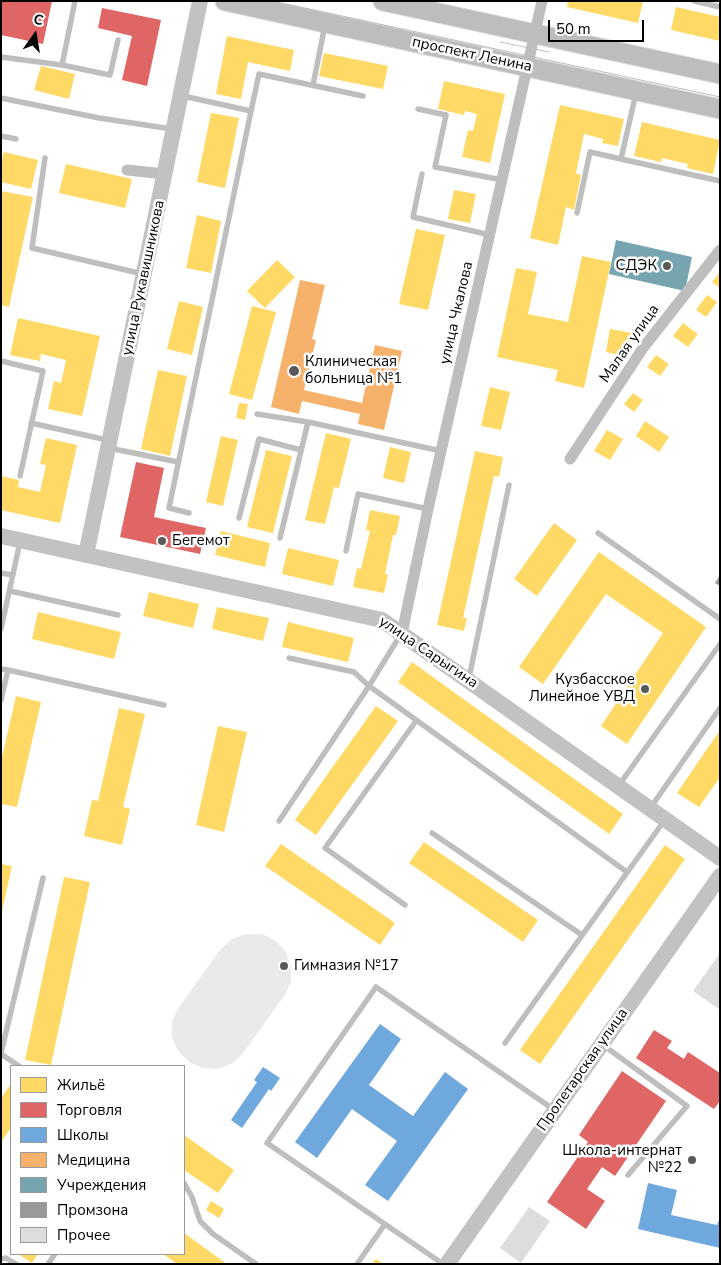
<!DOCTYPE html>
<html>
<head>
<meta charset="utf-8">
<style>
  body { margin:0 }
  #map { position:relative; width:721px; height:1265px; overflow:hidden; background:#fff; font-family:"Nunito Sans",sans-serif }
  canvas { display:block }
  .frame { position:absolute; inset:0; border:2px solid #000; pointer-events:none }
  .legend { position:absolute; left:10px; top:1065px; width:175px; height:190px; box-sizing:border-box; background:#fff; border:1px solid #999; margin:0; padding:6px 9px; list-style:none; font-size:15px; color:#000 }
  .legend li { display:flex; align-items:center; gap:10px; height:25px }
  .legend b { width:25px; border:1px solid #999 }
  .north { position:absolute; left:10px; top:10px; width:50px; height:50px; -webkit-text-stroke:4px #fff; paint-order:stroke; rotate:13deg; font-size:14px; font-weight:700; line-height:20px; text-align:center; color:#000 }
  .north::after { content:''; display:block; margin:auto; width:18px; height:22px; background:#000; clip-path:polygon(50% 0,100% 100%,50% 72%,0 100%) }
  .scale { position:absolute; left:548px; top:20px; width:96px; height:22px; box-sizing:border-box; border:2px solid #000; border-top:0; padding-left:6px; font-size:15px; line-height:18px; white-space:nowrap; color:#000; -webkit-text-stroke:4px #fff; paint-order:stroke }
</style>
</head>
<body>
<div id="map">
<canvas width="721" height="1265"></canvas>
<div class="frame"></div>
<ul class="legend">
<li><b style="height:14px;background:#ffd966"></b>Жильё</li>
<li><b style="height:14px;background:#e06666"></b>Торговля</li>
<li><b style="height:14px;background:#6fa8dc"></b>Школы</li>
<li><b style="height:14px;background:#f6b26b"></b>Медицина</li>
<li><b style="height:14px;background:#76a5af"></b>Учреждения</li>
<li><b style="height:14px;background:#999"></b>Промзона</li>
<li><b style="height:14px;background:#ddd"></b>Прочее</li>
</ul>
<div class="north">С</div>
<div class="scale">50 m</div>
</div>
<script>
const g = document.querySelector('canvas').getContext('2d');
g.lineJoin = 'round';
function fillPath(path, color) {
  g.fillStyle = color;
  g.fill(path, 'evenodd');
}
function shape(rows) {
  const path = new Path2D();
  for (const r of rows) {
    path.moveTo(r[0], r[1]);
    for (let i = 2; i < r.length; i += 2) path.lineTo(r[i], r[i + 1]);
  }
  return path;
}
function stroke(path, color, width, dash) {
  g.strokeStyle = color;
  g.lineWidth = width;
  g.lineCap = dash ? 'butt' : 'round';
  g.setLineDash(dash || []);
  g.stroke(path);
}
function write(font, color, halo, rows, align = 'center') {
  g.font = font + ' "Nunito Sans",sans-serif';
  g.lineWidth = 5;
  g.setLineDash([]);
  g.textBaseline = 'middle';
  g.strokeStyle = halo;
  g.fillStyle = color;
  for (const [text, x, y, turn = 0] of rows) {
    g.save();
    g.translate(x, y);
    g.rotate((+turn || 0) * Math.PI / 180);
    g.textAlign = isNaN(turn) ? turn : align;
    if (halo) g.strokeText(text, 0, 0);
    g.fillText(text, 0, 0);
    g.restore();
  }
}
fillPath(shape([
  [246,934,262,934,276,941,286,952,291,967,291,982,284,996,244,1052,233,1063,219,1069,203,1068,189,1062,178,1051,172,1037,172,1021,179,1007,220,950,232,939]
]), '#eaeaea');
fillPath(shape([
  [568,1,643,1,638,23,567,7],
  [676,7,720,17,720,41,671,30],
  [227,36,294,50,290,71,248,62,241,99,216,94],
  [324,53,388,66,383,89,319,76],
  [41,66,75,74,69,99,34,90],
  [444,81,505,94,490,163,462,157,468,130,473,131,477,114,465,111,464,115,438,109],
  [560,105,624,119,618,146,602,143,603,139,584,134,576,173,581,175,574,210,566,207,558,245,530,238],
  [211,113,239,118,225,188,197,182],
  [642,122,720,140,713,174,687,168,688,164,662,158,661,162,634,156],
  [4,152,38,160,31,189,1,182,1,164],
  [66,164,132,179,125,208,59,193],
  [454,190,476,194,470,223,448,219],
  [1,191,33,197,9,307,1,305],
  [197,215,221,221,211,273,186,268],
  [416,229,445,235,428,310,399,304],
  [582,256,611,262,584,388,555,381,558,370,497,357,516,268,537,272,528,314,568,322],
  [277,260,295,277,265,308,247,291],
  [720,272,720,288,712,282],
  [707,295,717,302,706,317,696,310],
  [179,301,203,307,192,355,167,349],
  [252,306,276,312,252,400,229,394],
  [18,318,100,336,82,416,48,409,54,381,61,383,66,360,41,354,40,361,10,355],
  [683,323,698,334,688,347,673,336],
  [610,329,632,333,627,357,606,352],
  [656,355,669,364,660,376,647,367],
  [158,370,187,376,170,456,141,449],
  [490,387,510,392,501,430,481,426],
  [633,393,643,400,634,412,624,404],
  [239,403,248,404,245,420,236,418],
  [645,421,669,437,659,452,636,436],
  [607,430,623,439,610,460,594,451],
  [326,433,351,439,339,488,334,487,325,524,305,520],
  [221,436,238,440,223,506,206,502],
  [46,438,77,445,60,523,1,510,1,476,19,480,18,487,40,492,46,465,40,464],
  [390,447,411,452,404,483,383,478],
  [266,450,292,456,273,533,247,527],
  [475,451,503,457,499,477,494,476,463,618,467,618,464,631,437,625],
  [370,510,400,516,396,535,393,535,385,574,388,575,384,593,353,587,357,568,361,569,370,531,366,530],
  [554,523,577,540,537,596,514,579],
  [221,531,270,543,265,567,215,555],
  [288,548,339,560,333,586,282,574],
  [599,552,706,627,627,744,601,726,663,633,606,594,543,684,519,667],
  [149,592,199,604,193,628,143,616],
  [217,607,269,618,263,641,212,629],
  [38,612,121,632,114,659,32,639],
  [288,622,354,638,348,662,282,647],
  [412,662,623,814,609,834,398,682],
  [16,696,41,702,17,807,1,804,1,762],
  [376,706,398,721,316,835,295,820],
  [119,708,145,714,123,807,130,809,122,845,84,836,92,800,98,801],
  [218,726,247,732,224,832,196,825],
  [720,730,720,777,699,807,677,793],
  [424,842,538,920,523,942,409,863],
  [281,844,395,923,380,945,265,866],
  [665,845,685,859,540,1064,520,1050],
  [1,864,12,866,2,911,1,911],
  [64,877,90,882,51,1065,25,1060],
  [11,1084,11,1128,1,1142,1,1098],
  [184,1135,234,1170,218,1193,184,1170],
  [211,1201,224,1209,219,1218,206,1210],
  [184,1233,227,1264,177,1264,163,1254,184,1254],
  [18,1254,38,1254,32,1263],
  [376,1259,383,1264,372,1264]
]), '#ffd966');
fillPath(shape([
  [1,1,52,1,43,44,1,35],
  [102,8,161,20,147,86,122,80,132,36,98,28],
  [136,462,164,468,154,517,206,528,200,554,120,537],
  [654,1030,672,1041,667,1048,684,1059,688,1052,720,1073,720,1101,714,1109,636,1058],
  [622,1071,666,1101,615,1176,602,1167,587,1189,605,1201,586,1229,547,1202,588,1142,579,1135]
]), '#e06666');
fillPath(shape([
  [380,1024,401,1039,369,1085,413,1116,445,1072,468,1089,388,1201,365,1185,397,1141,352,1109,317,1158,295,1142],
  [263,1067,280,1078,271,1091,269,1089,242,1128,231,1120,257,1082,254,1080],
  [648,1183,677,1190,671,1215,717,1225,720,1218,720,1248,638,1229]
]), '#6fa8dc');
fillPath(shape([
  [300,280,325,285,312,339,316,340,304,390,362,403,375,345,402,351,384,430,358,424,360,414,302,401,299,414,271,407]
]), '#f6b26b');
fillPath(shape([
  [616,240,692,257,685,291,609,274]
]), '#76a5af');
fillPath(shape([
  [720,575,720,586,715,583]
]), '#999');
fillPath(shape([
  [720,953,720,1010,693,991],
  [529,1207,550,1221,521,1263,500,1248]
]), '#ddd');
const primary = shape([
  [225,1,720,109],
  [383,1,720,74]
]);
stroke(primary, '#dbdbdb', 21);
stroke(shape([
  [694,1,720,7],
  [1,57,62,65,75,1],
  [62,65,110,75,118,40],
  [313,85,325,25],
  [183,96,251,111,169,508,189,513],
  [1,98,99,118,172,129],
  [418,109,446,115,435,167,502,180],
  [251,111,259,74,363,96],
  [1,136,16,139],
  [45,158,32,248,143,274],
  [621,159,720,181],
  [422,174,413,217,490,235],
  [577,213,590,152,621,159,636,93],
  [1,361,43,371,20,476],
  [257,414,308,422,441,451],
  [31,423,107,440],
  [109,448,178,462],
  [239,518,259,439,301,450],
  [598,533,720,619],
  [280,538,308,422],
  [346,551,358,494,428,509],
  [1,573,13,575],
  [10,591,118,615],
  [1,629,20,542],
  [401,634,369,686,627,872],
  [1,669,8,670,1,700],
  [8,670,164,705],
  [469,678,509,485],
  [619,785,720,644],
  [651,807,720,708],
  [279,821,369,686,354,672,289,658],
  [432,833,582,935],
  [405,905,325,848,416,721],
  [505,1043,664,821],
  [603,1045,687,1106,628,1175],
  [1,1053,43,878],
  [1,1054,19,1066],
  [184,1183,192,1197,200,1221,213,1234,256,1264],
  [1,1259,6,1258,16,1264],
  [48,1264,55,1254],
  [357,1264,385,1224],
  [443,1264,267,1143,376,987,553,1109]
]), '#bebebe', 5.5);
stroke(shape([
  [127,170,165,174],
  [570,459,643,348,720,250],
  [402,633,428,509,542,1]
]), '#bebebe', 11);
stroke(shape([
  [1,536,382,620,720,858],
  [86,555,200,1],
  [447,1264,720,876]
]), '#c2c2c2', 16);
stroke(primary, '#bdbdbd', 19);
stroke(shape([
  [272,1,720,97],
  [500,42,549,52]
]), '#bdbdbd', 1);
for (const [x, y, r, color] of [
  [667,266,5,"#595959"],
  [294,371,6,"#595959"],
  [162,541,5,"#595959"],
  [645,689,5,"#595959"],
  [284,966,5,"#595959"],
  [692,1160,5,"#595959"]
]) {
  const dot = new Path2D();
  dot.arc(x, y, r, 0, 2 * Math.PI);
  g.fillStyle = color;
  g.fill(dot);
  stroke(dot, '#fff', 2);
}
write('15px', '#000', '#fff', [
  ["проспект Ленина",472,55,12],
  ["улица Рукавишникова",144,278,-78],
  ["улица Чкалова",457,313,-77],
  ["Малая улица",630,344,-55],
  ["улица Сарыгина",428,653,34],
  ["Пролетарская улица",583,1070,-55]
]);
write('15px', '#000', '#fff', [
  ["СДЭК",657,266],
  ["Клиническая",305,362,"left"],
  ["больница №1",305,379,"left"],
  ["Бегемот",172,541,"left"],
  ["Кузбасское",635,680],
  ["Линейное УВД",635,697],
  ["Гимназия №17",294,966,"left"],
  ["Школа-интернат",682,1151],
  ["№22",682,1168]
], 'right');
</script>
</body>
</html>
